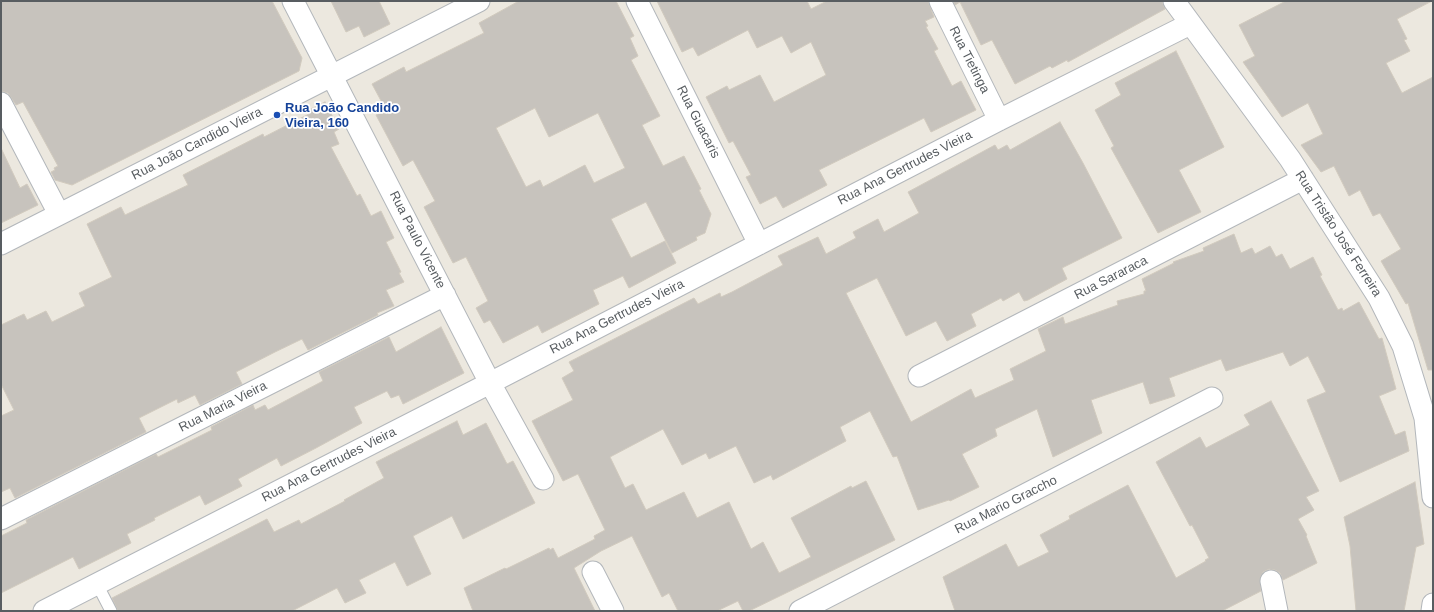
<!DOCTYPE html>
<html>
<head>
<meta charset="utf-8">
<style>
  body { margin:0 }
  #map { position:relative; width:1434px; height:612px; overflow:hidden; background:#ece8df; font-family:Arial,sans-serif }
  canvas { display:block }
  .frame { position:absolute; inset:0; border:2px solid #585d61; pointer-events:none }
</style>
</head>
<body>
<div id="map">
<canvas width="1434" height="612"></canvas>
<div class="frame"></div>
</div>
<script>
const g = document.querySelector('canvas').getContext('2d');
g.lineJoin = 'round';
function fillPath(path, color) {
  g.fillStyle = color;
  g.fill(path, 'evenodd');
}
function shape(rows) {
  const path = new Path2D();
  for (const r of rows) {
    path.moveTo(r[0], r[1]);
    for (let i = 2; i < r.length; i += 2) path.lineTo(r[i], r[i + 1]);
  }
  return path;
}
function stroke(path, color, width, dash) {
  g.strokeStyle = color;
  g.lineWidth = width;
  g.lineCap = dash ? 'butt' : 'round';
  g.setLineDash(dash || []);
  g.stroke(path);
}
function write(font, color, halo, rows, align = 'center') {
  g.font = font + ' Arial,sans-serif';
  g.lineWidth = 3.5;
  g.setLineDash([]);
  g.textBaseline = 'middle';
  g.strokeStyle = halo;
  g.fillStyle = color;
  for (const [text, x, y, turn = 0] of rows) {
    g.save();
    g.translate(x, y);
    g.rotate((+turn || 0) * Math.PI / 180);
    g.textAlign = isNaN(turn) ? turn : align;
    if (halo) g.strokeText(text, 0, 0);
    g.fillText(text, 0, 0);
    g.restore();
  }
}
const building = shape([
  [1,1,272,1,302,58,299,71,72,185,55,180,51,172,55,170,54,168,58,166,23,102,16,105,8,93,1,91,1,1],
  [331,1,379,1,390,24,364,37,359,26,346,32,331,1],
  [519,1,616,1,634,36,630,38,638,56,631,60,660,116,642,125,663,166,684,156,701,189,699,190,711,214,705,233,696,237,697,240,672,253,646,202,611,219,631,258,665,241,676,263,629,288,623,276,593,290,599,304,542,333,538,325,503,343,490,320,484,323,476,308,488,301,466,257,453,263,424,207,435,201,413,160,403,166,376,115,386,110,372,84,404,67,406,72,484,33,479,23,519,1],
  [535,108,549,137,598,113,625,168,594,183,585,165,543,187,540,180,526,187,496,128,535,108],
  [657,1,807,1,811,9,827,1,928,1,934,17,925,21,928,26,926,27,938,49,934,51,952,86,961,81,976,110,931,132,924,118,819,170,827,185,783,208,776,196,760,204,746,177,751,175,733,141,729,143,706,97,727,86,729,90,760,75,774,102,826,75,811,42,791,53,782,36,757,48,748,30,698,56,693,47,682,52,657,1],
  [953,1,1162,1,1165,9,1068,62,1067,60,1052,68,1050,66,1015,84,992,40,981,45,960,2,955,5,953,1],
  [1286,1,1432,1,1397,19,1407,39,1404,40,1410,51,1386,63,1402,93,1433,77,1433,370,1428,370,1408,303,1406,304,1381,261,1401,249,1380,213,1373,216,1360,190,1349,196,1334,166,1321,172,1301,145,1323,134,1308,103,1282,117,1243,62,1255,56,1239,25,1286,1],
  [1176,51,1224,147,1179,170,1201,212,1158,233,1111,148,1114,146,1095,110,1121,95,1115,83,1176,51],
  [325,102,339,129,334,132,339,144,331,147,357,196,360,194,371,216,381,211,394,238,386,242,401,272,399,273,404,282,386,290,394,306,377,313,378,315,308,350,302,339,275,352,236,372,242,384,200,405,195,395,178,403,177,399,139,418,146,432,15,498,10,488,1,492,1,416,14,410,1,384,1,325,24,314,27,320,46,311,52,322,85,306,79,293,112,277,87,224,121,207,125,215,188,185,183,175,263,134,264,137,309,114,307,111,325,102],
  [1060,122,1083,163,1122,238,1062,268,1067,279,1028,300,1024,301,1019,292,1003,301,1001,298,971,314,976,326,947,341,936,321,906,336,877,278,846,293,911,422,971,389,975,398,1014,380,1010,369,1046,351,1038,329,1063,317,1065,324,1118,305,1117,301,1144,294,1144,291,1146,291,1142,279,1174,263,1173,262,1204,251,1203,248,1234,234,1241,253,1252,248,1255,254,1270,246,1276,257,1282,254,1290,269,1313,257,1322,275,1320,276,1338,310,1342,308,1343,311,1359,302,1379,339,1382,338,1396,389,1379,396,1395,435,1405,431,1409,451,1340,482,1307,400,1326,392,1308,356,1290,366,1283,352,1226,371,1221,359,1169,378,1175,396,1150,404,1143,382,1091,400,1102,433,1053,457,1037,409,995,429,997,436,962,454,979,487,950,501,949,500,918,510,897,456,893,457,870,411,840,427,846,441,773,480,771,475,754,483,736,446,709,459,706,453,682,465,663,429,610,457,625,488,633,484,646,510,684,492,697,518,729,502,751,549,763,542,779,573,811,557,791,518,851,486,852,488,866,481,895,540,749,611,743,611,738,601,717,611,678,611,669,593,662,597,632,536,601,551,574,568,595,611,473,611,464,588,505,568,506,569,549,548,550,550,553,548,558,558,595,539,594,536,605,530,578,474,563,481,532,421,573,400,562,378,574,371,569,362,694,298,698,304,720,293,721,297,732,292,783,265,778,256,818,237,826,254,856,238,853,232,878,219,884,232,919,213,908,192,995,145,998,150,1007,145,1010,150,1060,122],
  [1,148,20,188,27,184,38,205,1,223,1,148],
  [441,327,464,373,403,404,399,395,391,398,387,391,354,407,362,423,316,448,281,466,277,458,238,479,242,486,205,505,200,495,154,518,155,520,127,534,131,543,79,569,73,557,1,593,1,536,27,523,26,520,156,454,158,457,212,430,211,427,253,405,255,410,265,405,268,410,323,381,319,372,389,337,396,352,441,327],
  [1271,401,1319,491,1306,497,1314,510,1298,519,1307,535,1306,536,1317,563,1283,580,1280,573,1275,570,1269,569,1263,572,1260,578,1261,591,1222,611,955,611,943,577,1006,544,1018,567,1049,552,1040,535,1070,519,1069,516,1128,485,1176,578,1206,561,1205,560,1209,558,1192,525,1190,526,1156,462,1200,437,1206,448,1250,425,1244,415,1271,401],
  [457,421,463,435,486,423,507,464,513,461,535,503,463,539,452,516,413,536,431,574,407,586,395,562,359,580,366,593,345,603,337,588,292,611,118,611,112,598,267,519,274,532,299,520,301,524,345,501,344,500,384,478,376,462,457,421],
  [1415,482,1424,544,1416,547,1404,611,1356,611,1350,546,1344,517,1415,482]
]);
fillPath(building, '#c7c3bd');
stroke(building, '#d1cabe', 1);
const lane = shape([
  [97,584,111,611]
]);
const street = shape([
  [293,1,490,383,543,479],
  [637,1,759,244],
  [940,1,999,120],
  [1174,1,1290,159,1379,298,1403,346,1425,418,1433,497],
  [1,103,59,214],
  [1,244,479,1],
  [919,376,1303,179],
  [1,519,445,295],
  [593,572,613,611],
  [1271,581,1277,611],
  [44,611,490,383,999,120,1190,24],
  [800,611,1212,398],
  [1432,611,1433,604]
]);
stroke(lane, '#b3b7bb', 13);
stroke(street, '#b3b7bb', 23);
stroke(lane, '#fff', 11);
stroke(street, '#fff', 21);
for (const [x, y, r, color] of [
  [277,115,4,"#1a4fb4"]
]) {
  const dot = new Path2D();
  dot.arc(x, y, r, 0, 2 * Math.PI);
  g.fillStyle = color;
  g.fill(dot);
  stroke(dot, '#fff', 1.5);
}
write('13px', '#585d61', '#fff', [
  ["Rua Tietinga",969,60,63],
  ["Rua Guacaris",698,122,63],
  ["Rua João Candido Vieira",197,144,-27],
  ["Rua Ana Gertrudes Vieira",905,168,-27],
  ["Rua Tristão José Ferreira",1338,234,57],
  ["Rua Paulo Vicente",417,240,63],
  ["Rua Sararaca",1111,278,-27],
  ["Rua Ana Gertrudes Vieira",617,317,-27],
  ["Rua Maria Vieira",223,407,-27],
  ["Rua Ana Gertrudes Vieira",329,465,-27],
  ["Rua Mario Graccho",1006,505,-27]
]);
write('bold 13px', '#164399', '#fff', [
  ["Rua João Candido",285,108],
  ["Vieira, 160",285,123]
], 'left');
</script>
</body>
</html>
